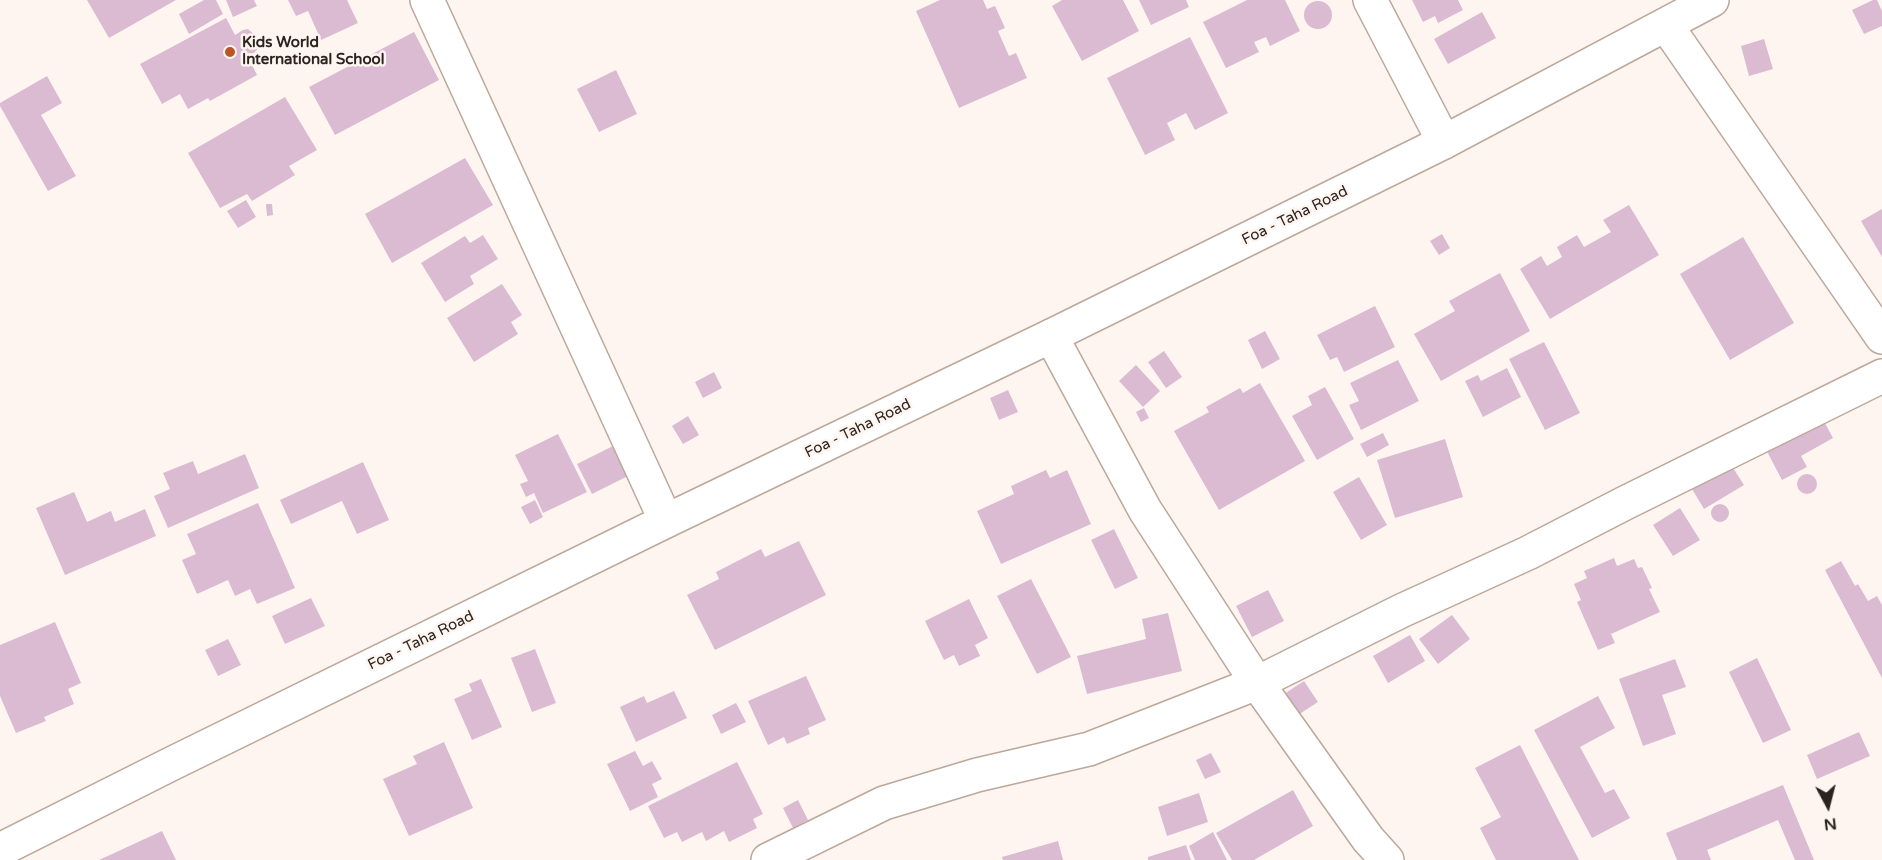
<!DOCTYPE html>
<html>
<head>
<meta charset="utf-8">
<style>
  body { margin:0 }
  #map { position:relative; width:1882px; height:860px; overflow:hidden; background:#fef5f0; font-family:"Varela Round",sans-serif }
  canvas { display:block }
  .north { position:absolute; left:1798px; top:776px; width:60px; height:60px; -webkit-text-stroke:4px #fef5f0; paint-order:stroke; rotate:173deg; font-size:16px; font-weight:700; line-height:24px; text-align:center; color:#2b231e }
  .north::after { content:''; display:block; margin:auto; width:21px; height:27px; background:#2b231e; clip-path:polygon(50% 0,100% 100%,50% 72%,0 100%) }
</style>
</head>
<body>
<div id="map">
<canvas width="1882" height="860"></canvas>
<div class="north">N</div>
</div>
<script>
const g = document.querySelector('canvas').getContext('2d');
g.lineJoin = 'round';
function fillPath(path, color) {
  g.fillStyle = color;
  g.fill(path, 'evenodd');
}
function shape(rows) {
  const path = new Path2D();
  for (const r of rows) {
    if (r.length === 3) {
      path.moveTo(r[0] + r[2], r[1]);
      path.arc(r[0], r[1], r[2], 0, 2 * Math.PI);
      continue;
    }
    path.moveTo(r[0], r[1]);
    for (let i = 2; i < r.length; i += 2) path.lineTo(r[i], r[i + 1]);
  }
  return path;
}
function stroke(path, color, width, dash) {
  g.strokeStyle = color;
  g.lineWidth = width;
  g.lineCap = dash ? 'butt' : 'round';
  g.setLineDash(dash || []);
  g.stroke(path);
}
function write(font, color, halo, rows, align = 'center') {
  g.font = font + ' "Varela Round",sans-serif';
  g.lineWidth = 5;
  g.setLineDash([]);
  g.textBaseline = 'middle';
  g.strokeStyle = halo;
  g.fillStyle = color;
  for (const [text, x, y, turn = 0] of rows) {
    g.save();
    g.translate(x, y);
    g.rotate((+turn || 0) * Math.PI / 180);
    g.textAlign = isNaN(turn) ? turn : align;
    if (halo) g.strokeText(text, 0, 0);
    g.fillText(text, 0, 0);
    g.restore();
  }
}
fillPath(shape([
  [87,0,176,0,109,38],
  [204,0,216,0,223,14,189,34,179,14],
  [226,0,254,0,257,6,233,17],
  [288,0,347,0,358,23,321,40,308,11,296,16],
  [940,0,983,0,987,9,995,6,1005,28,998,31,1009,56,1016,53,1027,78,959,108,916,11],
  [1062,0,1123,0,1139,31,1082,61,1052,6],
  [1139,0,1186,0,1189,7,1151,25],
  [1247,0,1285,0,1300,31,1270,46,1266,37,1254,42,1259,52,1226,68,1203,22],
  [1412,0,1458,0,1463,10,1438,23,1435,16,1423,22],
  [1873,0,1877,0,1882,11,1882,26,1864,34,1852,10],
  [1318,15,14],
  [1482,12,1496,38,1448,64,1434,39],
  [226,18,235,35,243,30,248,29,257,37,259,47,255,52,248,57,257,75,210,101,208,98,188,109,180,94,162,104,140,64],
  [414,32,439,80,335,135,309,87],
  [1190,37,1228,113,1195,130,1186,113,1167,123,1175,140,1145,155,1107,78],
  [1764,39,1773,69,1749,76,1741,46],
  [616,70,637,114,599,132,577,89],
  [47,76,62,103,41,115,76,176,48,191,0,106,0,103],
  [285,97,317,150,289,166,295,175,252,201,247,194,220,208,188,153],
  [465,158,493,205,392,263,365,214],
  [246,200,256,217,238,228,227,211],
  [266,204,272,204,273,215,267,216],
  [1629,205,1659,255,1550,319,1520,269,1541,256,1547,266,1562,257,1557,247,1577,235,1584,247,1611,232,1603,220],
  [1882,209,1882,257,1861,221],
  [1442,234,1450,248,1439,255,1430,241],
  [483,235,498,259,470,276,474,284,445,302,421,263,465,236,470,243],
  [1743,237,1794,323,1730,360,1680,274],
  [1500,273,1530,331,1441,381,1414,334,1455,311,1449,301],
  [502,284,522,315,511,322,518,334,474,362,447,318],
  [1375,306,1395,347,1344,372,1337,357,1330,360,1317,335],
  [1265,331,1280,359,1262,369,1248,340],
  [1544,342,1580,413,1545,430,1509,359],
  [1164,351,1182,377,1166,388,1148,362],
  [1398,360,1419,401,1361,430,1349,405,1359,401,1350,383],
  [1136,365,1160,391,1143,407,1119,381],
  [1507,368,1521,397,1483,417,1465,381,1478,375,1481,381],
  [714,372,722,388,703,398,695,382],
  [1260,383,1305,461,1219,510,1174,431,1209,412,1206,407,1240,388,1243,393],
  [1325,387,1354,439,1317,460,1292,416,1312,405,1308,396],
  [1008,390,1018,412,999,420,990,398],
  [1144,408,1149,418,1141,422,1136,412],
  [1819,412,1833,438,1801,456,1807,467,1782,480,1762,442],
  [688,416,699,435,683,444,672,426],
  [1383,433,1389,445,1367,457,1360,444],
  [558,434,587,492,543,513,534,493,526,497,520,484,528,481,515,455],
  [1445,439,1463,497,1395,518,1377,460],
  [617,444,632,474,592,494,577,464],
  [245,454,259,488,168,528,154,496,170,489,163,473,193,461,198,474],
  [1728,460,1744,485,1704,509,1689,484],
  [363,462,389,520,357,534,342,501,291,524,280,500],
  [1046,470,1050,478,1067,470,1091,524,1001,564,977,511,1014,494,1011,486],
  [1807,484,10],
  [1359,477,1387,525,1361,540,1333,492],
  [74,492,87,522,111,511,115,522,145,509,156,536,65,575,36,508],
  [535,500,543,517,530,524,521,507],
  [258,503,295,588,257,604,250,589,235,596,228,580,197,594,182,560,196,554,187,534],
  [1720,513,9],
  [1680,508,1700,540,1673,556,1653,525],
  [1114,529,1138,578,1115,589,1091,540],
  [799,541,826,595,715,650,687,595,719,579,716,572,761,549,765,557],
  [1614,558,1617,566,1634,559,1638,568,1642,567,1652,588,1649,589,1660,612,1611,634,1615,643,1598,650,1577,602,1581,600,1574,584,1587,578,1584,571],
  [1841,561,1855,586,1858,584,1868,601,1877,596,1882,605,1882,678,1825,570],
  [1031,579,1071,657,1037,674,997,596],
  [1268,590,1284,621,1252,637,1236,606],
  [311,598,325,626,285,644,272,616],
  [969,599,988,638,975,645,980,656,959,666,954,655,944,660,925,621],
  [1168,613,1182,671,1087,694,1077,656,1146,639,1142,619],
  [1452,615,1470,639,1438,664,1419,639],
  [55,622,81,683,68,689,74,704,44,717,46,721,16,733,0,696,0,645],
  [1410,635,1425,661,1388,683,1373,656],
  [228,639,241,665,218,676,205,650],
  [535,649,556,703,532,712,511,658],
  [1757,658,1791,730,1763,743,1729,672],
  [1675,659,1686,687,1662,695,1676,734,1643,746,1619,679],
  [806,676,826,720,808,728,810,734,787,744,784,737,768,745,748,701],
  [481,679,502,727,472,740,454,699,472,691,469,684],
  [1304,681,1318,702,1298,715,1284,694],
  [674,691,687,718,636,742,620,707,644,696,647,703],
  [1598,696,1615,728,1580,747,1605,793,1614,789,1630,818,1592,838,1534,730],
  [736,703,746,722,721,734,712,715],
  [1859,732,1870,756,1817,779,1807,755],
  [444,742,473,808,409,836,383,779,417,764,413,756],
  [1520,745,1579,860,1496,860,1480,828,1501,817,1475,768],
  [635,751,643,766,652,761,662,779,652,784,658,797,630,811,607,764],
  [1211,753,1221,772,1205,779,1196,760],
  [737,762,763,814,753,819,757,828,729,842,724,831,706,841,702,832,682,842,677,832,664,838,648,806],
  [1783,785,1814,860,1795,860,1778,820,1707,850,1711,860,1677,860,1666,833],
  [1293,790,1313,826,1254,860,1232,860,1216,833],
  [1199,793,1208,822,1167,836,1158,807],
  [798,800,808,820,793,828,783,808],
  [162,831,176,860,99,860],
  [1213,832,1227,860,1195,860,1189,846],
  [1058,841,1063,860,1003,860,1002,857],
  [1186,845,1191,860,1148,860,1148,857]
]), '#dabbd2');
const minor = shape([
  [427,0,666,521],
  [1370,0,1444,142],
  [1666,25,1882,337],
  [1051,336,1145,510,1257,683,1368,839,1387,860],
  [768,860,884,803,977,775,1089,749,1257,683,1401,611,1528,553,1625,503,1882,376]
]);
const tertiary = shape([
  [0,850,171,764,666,521,1051,336,1444,142,1712,0]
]);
stroke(minor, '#bca89a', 36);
stroke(tertiary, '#bca89a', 36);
stroke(minor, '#fff', 33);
stroke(tertiary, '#fff', 33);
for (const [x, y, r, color] of [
  [230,52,6,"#bb5528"]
]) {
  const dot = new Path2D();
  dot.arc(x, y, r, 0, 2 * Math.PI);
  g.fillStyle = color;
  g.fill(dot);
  stroke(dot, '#fef5f0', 2);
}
write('bold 15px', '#2b231e', '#fef5f0', [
  ["Kids World",242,43],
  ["International School",242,60]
], 'left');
write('15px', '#2b231e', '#fef5f0', [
  ["Foa - Taha Road",1295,216,-26],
  ["Foa - Taha Road",858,429,-26],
  ["Foa - Taha Road",421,641,-26]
]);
</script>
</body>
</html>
